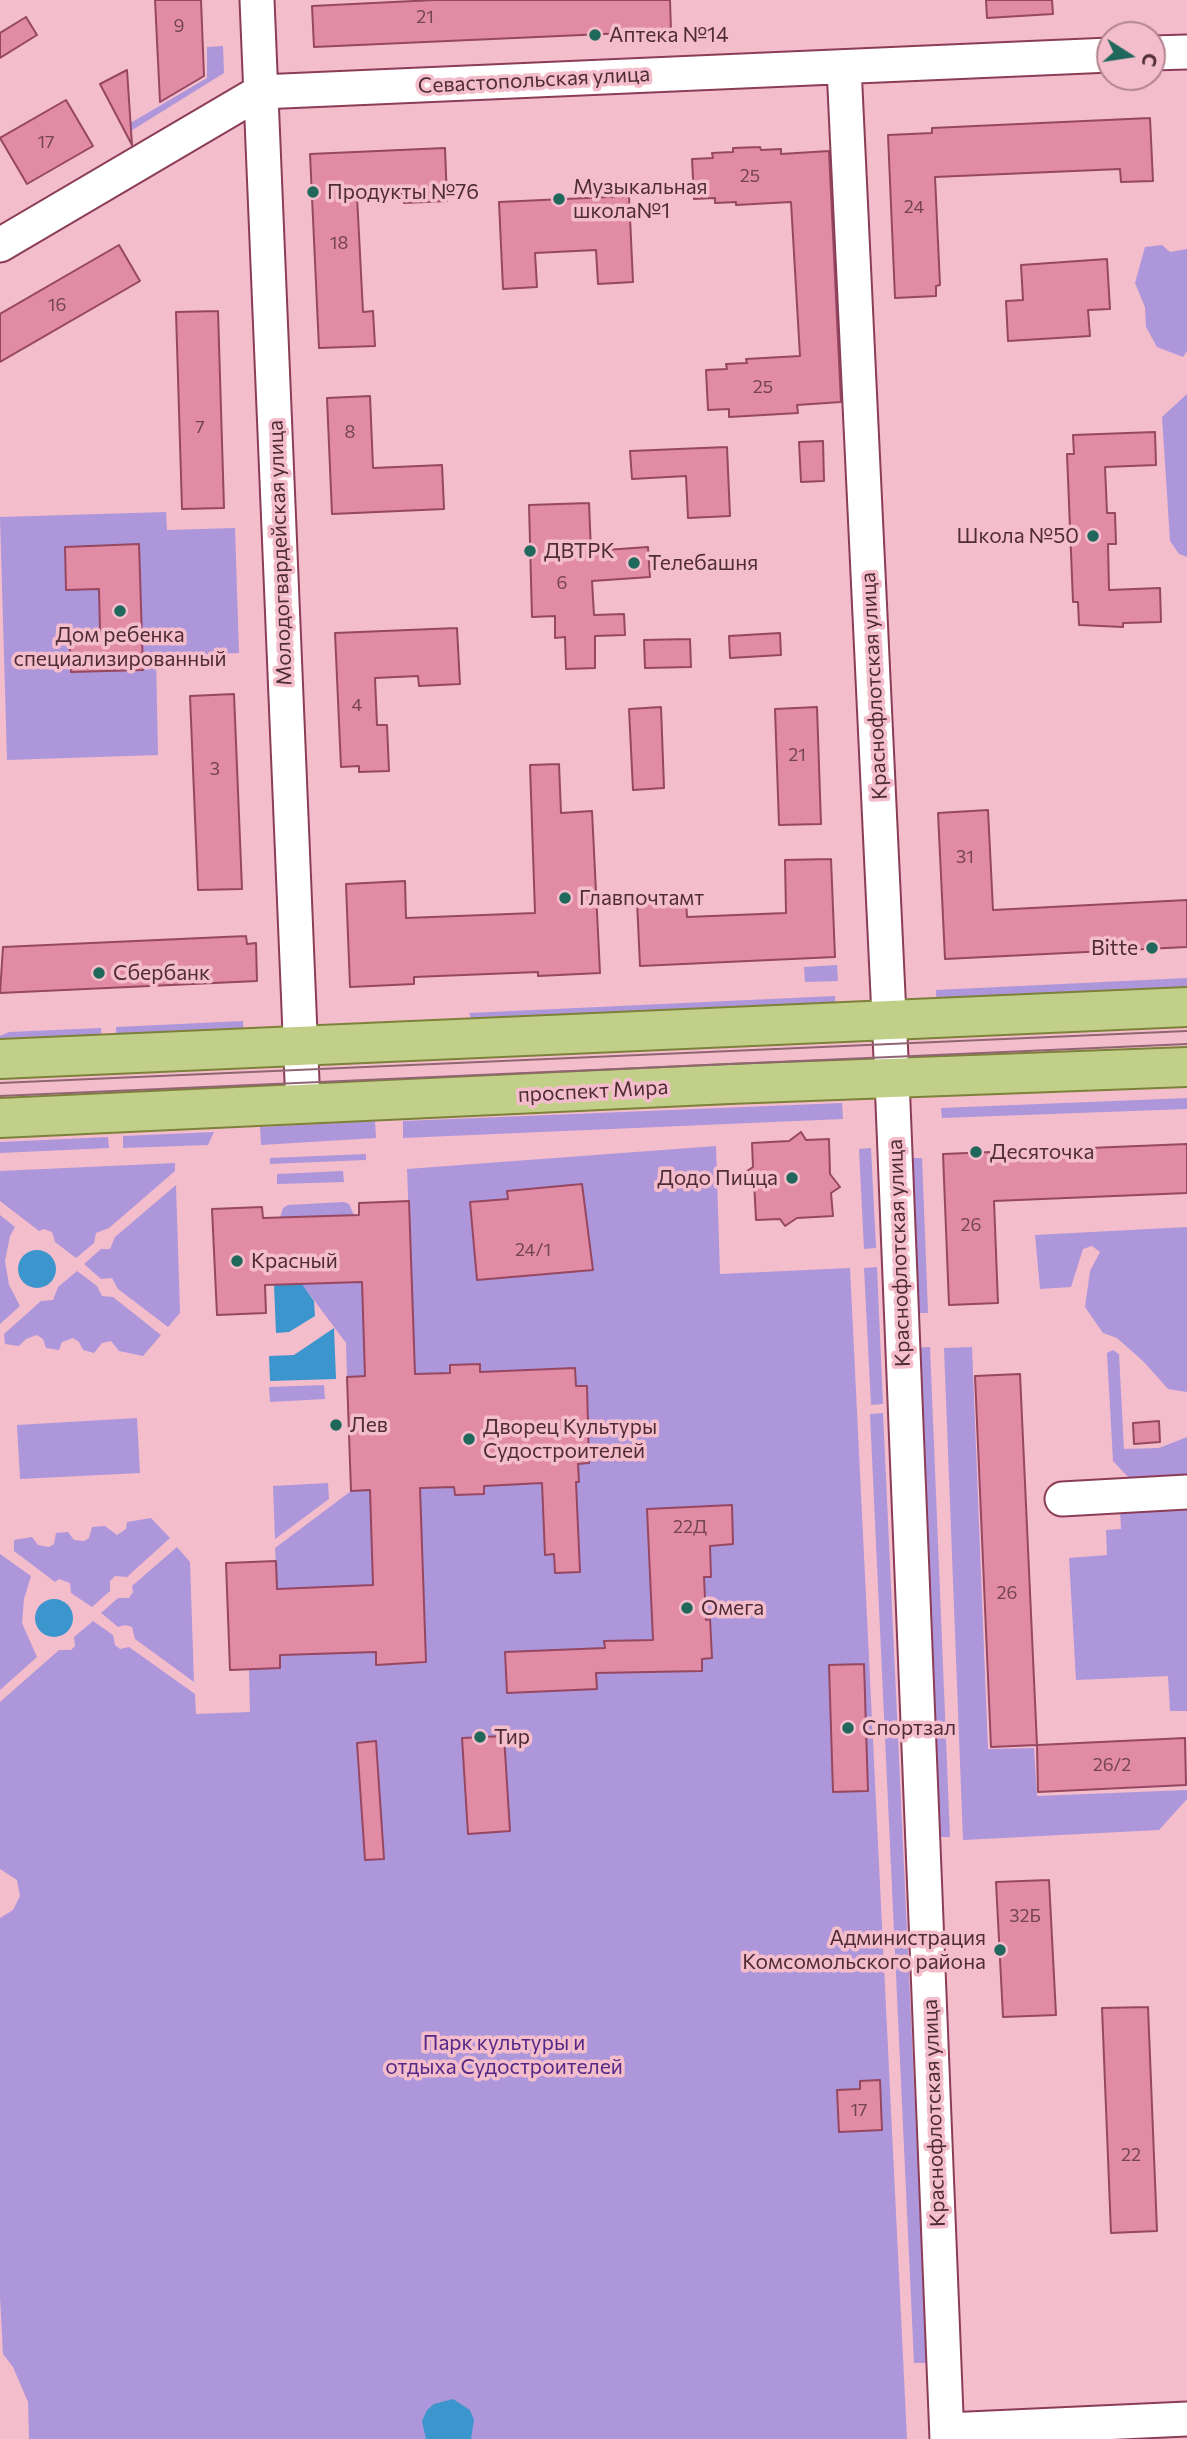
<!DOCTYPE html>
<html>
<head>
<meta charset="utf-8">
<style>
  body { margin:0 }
  #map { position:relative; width:1187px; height:2439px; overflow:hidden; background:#f4bdcc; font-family:Commissioner,sans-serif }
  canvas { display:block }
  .north { position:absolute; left:1096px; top:21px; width:70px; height:70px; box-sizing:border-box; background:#f4bdcc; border:2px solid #b28391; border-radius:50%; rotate:102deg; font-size:19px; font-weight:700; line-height:28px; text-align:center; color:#502c38 }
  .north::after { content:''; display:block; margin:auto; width:24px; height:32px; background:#20675c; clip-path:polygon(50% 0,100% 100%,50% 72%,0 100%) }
</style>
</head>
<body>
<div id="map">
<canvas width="1187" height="2439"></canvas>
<div class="north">С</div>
</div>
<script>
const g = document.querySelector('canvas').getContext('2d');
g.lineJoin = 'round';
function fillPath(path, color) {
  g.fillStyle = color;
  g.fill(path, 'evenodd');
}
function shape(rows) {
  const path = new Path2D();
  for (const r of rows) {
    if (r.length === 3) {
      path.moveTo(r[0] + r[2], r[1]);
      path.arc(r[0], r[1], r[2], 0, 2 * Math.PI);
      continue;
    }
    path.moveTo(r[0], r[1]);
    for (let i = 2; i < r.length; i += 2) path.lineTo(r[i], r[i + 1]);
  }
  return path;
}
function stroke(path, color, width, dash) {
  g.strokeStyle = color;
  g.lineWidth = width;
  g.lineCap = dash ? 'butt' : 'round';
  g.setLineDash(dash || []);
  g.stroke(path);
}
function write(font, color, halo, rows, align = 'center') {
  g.font = font + ' Commissioner,sans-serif';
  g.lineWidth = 7;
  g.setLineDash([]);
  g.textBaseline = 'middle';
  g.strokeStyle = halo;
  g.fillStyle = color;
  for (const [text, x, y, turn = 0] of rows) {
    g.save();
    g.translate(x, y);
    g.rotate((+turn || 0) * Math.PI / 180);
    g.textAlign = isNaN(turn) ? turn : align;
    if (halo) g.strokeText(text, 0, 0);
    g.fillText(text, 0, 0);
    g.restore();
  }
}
fillPath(shape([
  [223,46,224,73,126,134,122,128,207,78,207,47],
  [1162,245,1170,252,1187,249,1187,351,1183,357,1157,347,1146,327,1145,307,1135,283,1145,247],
  [1187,394,1187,557,1179,554,1170,541,1162,417],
  [166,512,167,530,235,528,239,653,156,656,158,755,7,760,0,517],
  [837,965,838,981,805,982,804,967],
  [1187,978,1187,1000,937,1012,936,990],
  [835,996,836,1014,476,1030,469,1013],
  [243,1021,244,1039,117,1045,116,1027],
  [101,1028,102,1046,0,1050,0,1036,9,1032],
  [1187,1098,1187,1109,942,1118,941,1108],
  [842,1103,843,1119,403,1138,403,1121],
  [375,1121,376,1138,261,1145,260,1127],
  [214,1132,208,1145,123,1148,123,1136],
  [108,1137,109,1148,0,1153,0,1142],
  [716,1146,720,1274,850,1268,907,2439,29,2439,28,2402,13,2367,3,2354,0,2297,0,1918,13,1910,20,1896,17,1880,0,1869,0,1702,59,1650,71,1650,75,1646,74,1637,93,1621,113,1635,115,1645,120,1649,129,1647,195,1694,196,1714,250,1712,249,1670,280,1668,280,1655,376,1652,377,1665,426,1663,420,1488,454,1487,455,1495,484,1494,484,1486,579,1482,578,1464,589,1463,587,1386,576,1386,575,1368,480,1372,479,1364,450,1365,450,1373,415,1374,407,1169],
  [871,1148,876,1248,864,1249,859,1149],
  [366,1154,366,1160,270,1164,270,1158],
  [908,1158,922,1158,928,1313,913,1313],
  [175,1163,175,1171,109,1228,96,1233,94,1243,76,1258,55,1242,52,1232,44,1229,39,1231,0,1201,0,1171],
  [343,1171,344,1182,277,1184,277,1174],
  [176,1185,180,1313,168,1327,118,1289,112,1278,101,1279,84,1264,101,1249,110,1249,115,1237],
  [344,1202,349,1204,354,1215,280,1218,283,1208,288,1205],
  [0,1215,15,1227,10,1236,5,1261,9,1285,20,1306,0,1324],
  [1187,1227,1187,1392,1168,1389,1144,1362,1117,1338,1103,1333,1085,1307,1090,1271,1100,1252,1092,1246,1083,1249,1071,1287,1040,1289,1035,1235],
  [877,1267,883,1404,871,1405,864,1268],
  [77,1271,97,1286,102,1296,113,1297,161,1335,143,1356,119,1351,111,1341,102,1343,94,1353,83,1350,79,1342,73,1338,62,1342,59,1350,46,1348,43,1339,37,1335,26,1339,19,1346,5,1344,4,1334,41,1301,53,1300,58,1287],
  [362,1282,365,1376,347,1377,346,1343,302,1284],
  [930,1347,950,1837,934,1837,914,1348],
  [972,1347,988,1749,1034,1748,1037,1796,1187,1790,1187,1799,1159,1830,963,1840,944,1348],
  [1113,1350,1119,1354,1124,1449,1159,1448,1187,1437,1187,1476,1129,1478,1113,1461,1107,1353],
  [324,1385,325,1399,270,1402,269,1387],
  [883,1413,927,2363,914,2363,870,1414],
  [137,1418,140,1473,20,1479,17,1425],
  [328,1483,329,1499,275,1539,273,1486],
  [370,1490,373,1585,277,1589,275,1548,351,1491],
  [1187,1505,1187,1711,1170,1711,1168,1676,1076,1680,1069,1558,1107,1555,1106,1530,1121,1529,1120,1508],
  [151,1518,170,1538,127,1577,115,1576,110,1581,110,1591,92,1607,71,1593,70,1583,59,1579,55,1582,14,1551,14,1540,32,1537,38,1545,49,1547,54,1544,56,1533,68,1532,74,1540,84,1541,89,1538,92,1527,105,1526,117,1535,126,1529,127,1522],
  [177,1547,190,1562,194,1682,135,1639,132,1627,125,1625,118,1627,101,1613,118,1598,129,1598,133,1592,132,1586],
  [0,1554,31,1576,24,1599,22,1623,37,1657,0,1690]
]), '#ae96da');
fillPath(shape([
  [37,1269,19],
  [302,1284,314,1301,315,1316,289,1332,276,1333,274,1285],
  [334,1328,336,1379,270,1381,269,1356,294,1355],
  [54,1618,19],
  [453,2399,470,2410,474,2420,471,2439,426,2439,422,2421,427,2410,434,2404]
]), '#3c95cd');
const building = shape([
  [155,0,201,0,204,76,160,102,155,0],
  [434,0,670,0,671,31,314,47,312,6,434,0],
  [986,0,1052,0,1053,14,987,18,986,0],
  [26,17,37,35,0,58,0,33,26,17],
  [127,70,132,145,100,84,127,70],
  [66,100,93,146,27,184,0,138,66,100],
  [1150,118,1153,181,1121,182,1120,169,935,177,940,285,936,286,936,296,895,298,888,135,932,133,932,128,1150,118],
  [760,147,761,150,781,149,781,154,829,151,841,402,797,405,798,413,729,417,729,409,708,410,706,370,727,369,726,364,747,363,746,359,800,356,791,202,736,205,736,202,715,203,715,198,694,199,692,159,713,158,712,153,733,152,733,148,760,147],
  [445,148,447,201,404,203,403,194,357,196,363,312,373,311,375,346,319,348,310,154,445,148],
  [629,196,633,282,598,284,596,250,535,253,537,287,503,289,499,202,629,196],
  [119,245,140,281,0,362,0,314,119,245],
  [1107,259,1110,309,1088,310,1090,336,1008,341,1006,301,1023,300,1021,265,1107,259],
  [218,311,224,508,182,509,176,312,218,311],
  [370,396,373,468,442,465,444,509,332,514,327,398,370,396],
  [1155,432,1156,465,1105,467,1107,513,1115,513,1116,544,1108,544,1109,590,1160,588,1161,622,1123,623,1123,627,1079,625,1078,602,1073,602,1067,454,1074,454,1073,435,1155,432],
  [823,441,824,481,801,482,799,442,823,441],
  [727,447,730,516,688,518,686,476,632,479,630,451,727,447],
  [589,503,591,551,648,547,650,577,592,581,594,615,624,614,625,635,595,636,595,668,566,669,565,637,555,638,555,616,532,617,529,505,589,503],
  [139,544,143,670,71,672,69,633,100,632,99,589,66,590,65,547,139,544],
  [457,628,460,684,419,686,418,676,375,678,377,725,387,725,389,771,359,772,359,766,341,767,335,633,457,628],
  [780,633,781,655,730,658,729,636,780,633],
  [690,639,691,667,645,668,644,640,690,639],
  [234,694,242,889,198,890,190,696,234,694],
  [661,707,664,788,633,790,629,709,661,707],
  [817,707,821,824,779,825,775,709,817,707],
  [559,764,561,813,592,811,600,973,538,976,538,972,414,977,414,984,350,987,346,884,405,881,406,918,535,913,530,765,559,764],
  [988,810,993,910,1187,900,1187,947,945,959,938,813,988,810],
  [831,859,835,957,640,966,637,901,686,899,687,917,786,913,785,860,831,859],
  [246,936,247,944,256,943,257,981,0,993,3,947,246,936],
  [801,1132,806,1140,829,1139,830,1174,840,1187,831,1193,833,1216,797,1218,785,1226,780,1219,756,1220,754,1181,747,1171,753,1167,752,1143,789,1141,801,1132],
  [1187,1144,1187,1193,994,1201,998,1303,949,1305,943,1154,1187,1144],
  [582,1184,593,1270,477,1280,470,1202,508,1199,507,1191,582,1184],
  [409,1201,415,1374,450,1373,450,1365,480,1364,480,1372,575,1368,576,1386,587,1386,589,1463,578,1464,579,1482,576,1482,580,1572,555,1573,554,1554,545,1555,542,1483,484,1486,484,1494,455,1495,454,1487,420,1488,426,1662,376,1665,376,1652,280,1655,280,1668,230,1670,226,1563,276,1561,277,1589,373,1585,370,1490,351,1491,347,1377,365,1376,362,1282,265,1285,266,1313,217,1315,212,1209,262,1207,263,1218,359,1215,359,1203,409,1201],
  [1020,1374,1037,1745,991,1747,975,1376,1020,1374],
  [1159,1421,1160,1442,1134,1444,1133,1423,1159,1421],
  [732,1505,733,1544,710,1546,711,1577,704,1577,706,1620,710,1619,712,1658,702,1659,702,1671,596,1673,597,1689,507,1693,505,1652,605,1648,604,1641,653,1640,647,1509,732,1505],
  [864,1664,868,1791,833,1792,829,1665,864,1664],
  [504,1736,510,1831,468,1834,462,1738,504,1736],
  [1185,1738,1186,1785,1038,1792,1037,1745,1185,1738],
  [376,1741,384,1859,365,1860,357,1743,376,1741],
  [1049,1880,1056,2015,1003,2017,996,1882,1049,1880],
  [1148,2007,1157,2231,1111,2233,1102,2008,1148,2007],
  [880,2080,882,2130,839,2132,837,2090,860,2089,860,2081,880,2080]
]);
fillPath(building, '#e18ba5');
stroke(building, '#964762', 2);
const minor = shape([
  [257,0,303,1105],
  [1152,53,1187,52],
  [844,67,892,1079,947,2439],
  [0,245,260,92,1110,55],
  [1062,1499,1187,1492],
  [947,2430,1187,2419]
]);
const major = shape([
  [0,1059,1187,1007],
  [0,1118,729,1084,1187,1067]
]);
stroke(minor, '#8b3d58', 37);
stroke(major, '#7e8139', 42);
stroke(minor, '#fff', 33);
stroke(major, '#c1cf89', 38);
stroke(shape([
  [0,1083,1187,1031],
  [0,1096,1187,1044]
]), '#906572', 2);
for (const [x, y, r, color] of [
  [595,35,7,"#20675c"],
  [313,192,7,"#20675c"],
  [559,199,7,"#20675c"],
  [1093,536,7,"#20675c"],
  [530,551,7,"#20675c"],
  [634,563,7,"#20675c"],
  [120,611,7,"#20675c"],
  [565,898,7,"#20675c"],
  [1152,948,7,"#20675c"],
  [99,973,7,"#20675c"],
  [976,1152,7,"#20675c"],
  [792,1178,7,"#20675c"],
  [237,1261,7,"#20675c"],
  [336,1425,7,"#20675c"],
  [469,1439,7,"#20675c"],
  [687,1608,7,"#20675c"],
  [848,1728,7,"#20675c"],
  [480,1737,7,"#20675c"],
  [1000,1950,7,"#20675c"]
]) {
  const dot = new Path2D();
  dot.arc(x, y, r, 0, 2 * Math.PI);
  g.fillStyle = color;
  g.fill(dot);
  stroke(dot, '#f4bdcc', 2.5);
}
write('18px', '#744453', null, [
  ["21",425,17],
  ["9",179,26],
  ["17",46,142],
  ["25",750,176],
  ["24",914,207],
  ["18",339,243],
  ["16",57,305],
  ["25",763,387],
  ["7",200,427],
  ["8",350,432],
  ["6",562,583],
  ["4",357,705],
  ["21",797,755],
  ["3",215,769],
  ["31",965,857],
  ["26",971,1225],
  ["24/1",533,1250],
  ["22Д",690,1527],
  ["26",1007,1593],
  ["26/2",1112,1765],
  ["32Б",1025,1916],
  ["17",859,2110],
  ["22",1131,2155]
]);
write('21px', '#502c38', '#f4bdcc', [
  ["Аптека №14",609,35],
  ["Музыкальная",573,187],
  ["школа№1",573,211],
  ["Продукты №76",327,192],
  ["Школа №50",1079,536,"right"],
  ["ДВТРК",544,551],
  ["Телебашня",648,563],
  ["Дом ребенка",120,635,"center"],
  ["специализированный",120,659,"center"],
  ["Главпочтамт",579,898],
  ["Bitte",1138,948,"right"],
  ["Сбербанк",113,973],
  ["Десяточка",990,1152],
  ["Додо Пицца",778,1178,"right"],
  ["Красный",251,1261],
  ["Лев",350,1425],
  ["Дворец Культуры",483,1427],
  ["Судостроителей",483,1451],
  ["Омега",701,1608],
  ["Спортзал",862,1728],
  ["Тир",494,1737],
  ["Администрация",986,1938,"right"],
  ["Комсомольского района",986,1962,"right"]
], 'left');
write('21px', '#502c38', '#f4bdcc', [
  ["Севастопольская улица",534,80,-3],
  ["Молодогвардейская улица",280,553,-92],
  ["Краснофлотская улица",874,686,-93],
  ["проспект Мира",593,1091,-3],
  ["Краснофлотская улица",899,1253,-92],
  ["Краснофлотская улица",934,2113,-92]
]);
write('21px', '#532886', '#f4bdcc', [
  ["Парк культуры и",504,2043],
  ["отдыха Судостроителей",504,2067]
]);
</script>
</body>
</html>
